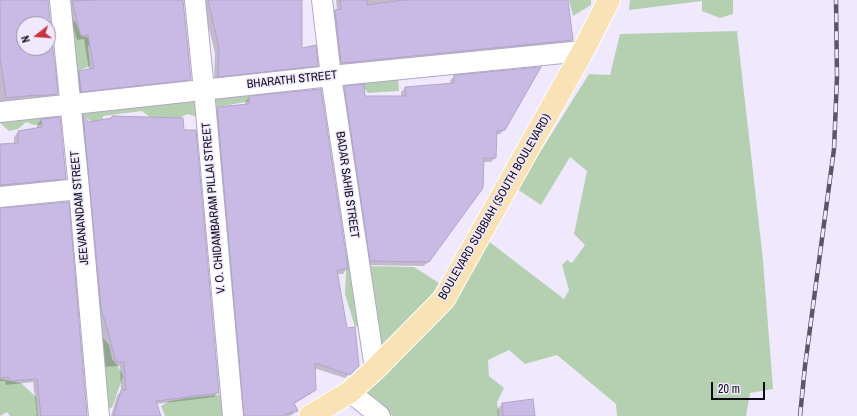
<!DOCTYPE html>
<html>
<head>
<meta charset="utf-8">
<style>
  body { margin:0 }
  #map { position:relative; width:857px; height:416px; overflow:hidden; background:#f0e9fe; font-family:"Archivo Narrow",sans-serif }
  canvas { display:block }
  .north { position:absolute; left:16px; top:16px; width:40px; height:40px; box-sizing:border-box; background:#f0e9fe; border:1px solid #9691a2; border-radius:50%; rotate:253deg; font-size:11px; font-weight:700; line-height:16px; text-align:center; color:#100c17 }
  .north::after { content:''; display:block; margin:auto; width:14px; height:18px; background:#c63640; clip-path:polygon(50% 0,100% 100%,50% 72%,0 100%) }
  .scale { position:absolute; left:711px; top:382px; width:54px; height:18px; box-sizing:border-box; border:2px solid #100c17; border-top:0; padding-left:5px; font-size:12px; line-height:14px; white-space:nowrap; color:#100c17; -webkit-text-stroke:3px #f0e9fe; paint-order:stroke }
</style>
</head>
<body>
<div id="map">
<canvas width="857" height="416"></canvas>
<div class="north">N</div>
<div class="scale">20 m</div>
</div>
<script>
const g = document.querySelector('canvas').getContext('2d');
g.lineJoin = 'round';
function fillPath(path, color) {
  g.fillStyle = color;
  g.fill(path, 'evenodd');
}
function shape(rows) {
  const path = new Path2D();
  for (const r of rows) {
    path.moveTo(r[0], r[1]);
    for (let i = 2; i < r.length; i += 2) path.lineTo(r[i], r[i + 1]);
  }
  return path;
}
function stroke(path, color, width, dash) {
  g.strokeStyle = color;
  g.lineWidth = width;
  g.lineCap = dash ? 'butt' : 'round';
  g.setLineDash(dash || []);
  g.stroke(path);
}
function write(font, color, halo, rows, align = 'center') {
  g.font = font + ' "Archivo Narrow",sans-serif';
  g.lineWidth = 3;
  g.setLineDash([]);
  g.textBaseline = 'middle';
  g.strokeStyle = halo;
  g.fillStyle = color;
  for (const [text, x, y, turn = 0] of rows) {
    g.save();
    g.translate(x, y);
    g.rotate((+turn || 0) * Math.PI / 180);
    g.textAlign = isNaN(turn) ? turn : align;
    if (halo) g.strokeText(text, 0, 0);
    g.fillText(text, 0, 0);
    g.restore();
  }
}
fillPath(shape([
  [569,0,591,0,591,5,573,16],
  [630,0,733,0,733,14,720,18,702,11,702,1,629,10],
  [75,21,81,36,92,38,88,47,90,66,81,70,81,94,71,103,62,23],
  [737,31,763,260,773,389,750,393,746,416,617,416,616,404,557,355,525,364,509,350,488,360,489,376,504,388,497,402,499,416,393,416,357,391,483,237,564,299,569,290,562,265,567,260,572,263,585,245,574,234,587,171,570,157,541,205,517,189,589,74,610,75,620,34],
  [398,75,399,91,368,93,364,88,356,88,363,76],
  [276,82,284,95,217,107,211,92],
  [186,95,199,97,203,112,198,117,187,114,169,124,155,121,142,111,103,116,101,129,83,115,87,143,78,150,81,149,91,157,95,185,90,189,88,195,81,199,76,151,77,151,75,107],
  [52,113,49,124,34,125,26,122,18,129,9,131,0,123,3,114],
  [347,249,365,325,355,327,345,294],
  [365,266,414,267,439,283,418,317,380,352],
  [99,333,109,345,112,359,118,366,123,376,112,408,101,406],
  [0,379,21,383,36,397,38,416,10,416,7,412,0,416],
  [226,394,228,416,165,416,161,406,170,401,189,398]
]), '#b5d0b0');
fillPath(shape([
  [0,0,48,0,57,94,52,98,0,102],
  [24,24,48,24,48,48,24,48],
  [66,0,182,0,190,79,186,84,77,96,75,77,79,72,89,70,84,39,77,40],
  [202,0,301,0,301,49,317,65,313,70,214,81,215,53],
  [336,0,567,0,572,40,567,45,337,67,331,15,335,11,337,11],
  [454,76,505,129,500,134,496,134,495,158,491,162,483,162,428,262,424,266,366,265,340,92,345,87,365,97,401,97,401,92,405,88,450,84,450,81],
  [250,97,347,268,343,274,336,274,346,330,358,365,345,378,314,368,314,390,310,394,294,404,296,411,292,415,288,416,240,416,213,112,218,108,245,105,245,102],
  [83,117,89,123,110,119,112,117,218,392,214,397,156,404,160,416,111,416,117,396,121,391,120,366,102,367,79,121],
  [59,118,65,178,61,183,0,189,0,145,14,144,14,137,18,132,37,129,37,125,41,120],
  [0,209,86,416,35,416,37,415,33,382,6,385,5,381,0,381],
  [502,404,534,416,498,416,497,410]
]), '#0003');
const building = shape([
  [0,0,48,0,54,59,54,62,55,62,58,94,37,96,37,95,6,98,0,57,0,0],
  [24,24,48,24,48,48,24,48,24,24],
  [93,0,183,0,191,80,81,92,79,71,94,68,88,35,81,36,72,1,93,0],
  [208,0,302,0,302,48,316,45,318,66,218,77,219,48,208,0],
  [340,0,367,0,367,5,404,0,568,0,573,40,341,63,335,10,341,9,340,0],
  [541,67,505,130,497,131,496,158,484,158,483,188,429,262,370,261,344,86,364,84,365,96,406,96,405,87,454,83,454,75,541,67],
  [321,89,348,268,348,269,337,270,347,328,355,327,359,366,350,375,315,363,316,390,294,403,298,411,286,414,285,416,244,416,217,107,249,104,249,96,321,89],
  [83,115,89,122,112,118,112,116,183,118,184,130,196,130,219,393,156,401,161,416,114,416,121,390,126,390,124,362,116,362,101,307,83,115],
  [60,117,66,179,0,185,0,144,18,143,18,131,42,127,41,119,60,117],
  [69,202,87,416,41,416,37,379,10,381,9,377,0,378,0,208,69,202],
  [533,399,535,416,503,416,502,403,533,399]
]);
fillPath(building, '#c9bae5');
stroke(building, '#b0a5c5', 1);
const minor = shape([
  [60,0,79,189,99,416],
  [195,0,204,90,233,416],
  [322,0,331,76,375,369],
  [0,112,331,76,583,51],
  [0,197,79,189],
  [350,392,380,416]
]);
const major = shape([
  [310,416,350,392,375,369,444,299,583,51,609,0]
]);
stroke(minor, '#b2a7c7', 22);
stroke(major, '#fff', 24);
stroke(minor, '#fff', 20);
stroke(major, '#fae2b7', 22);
const rail = shape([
  [800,416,805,366,834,149,837,77,836,0]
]);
stroke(rail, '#5b5665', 4.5);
stroke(rail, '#f0e9fe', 3, [9]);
write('12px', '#100c17', '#f0e9fe', [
  ["BHARATHI STREET",292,80,-6],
  ["BADAR SAHIB STREET",347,185,82],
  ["BOULEVARD SUBBIAH (SOUTH BOULEVARD)",495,207,-60],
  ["JEEVANANDAM STREET",80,208,-95],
  ["V. O. CHIDAMBARAM PILLAI STREET",214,208,-95]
]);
</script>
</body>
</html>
